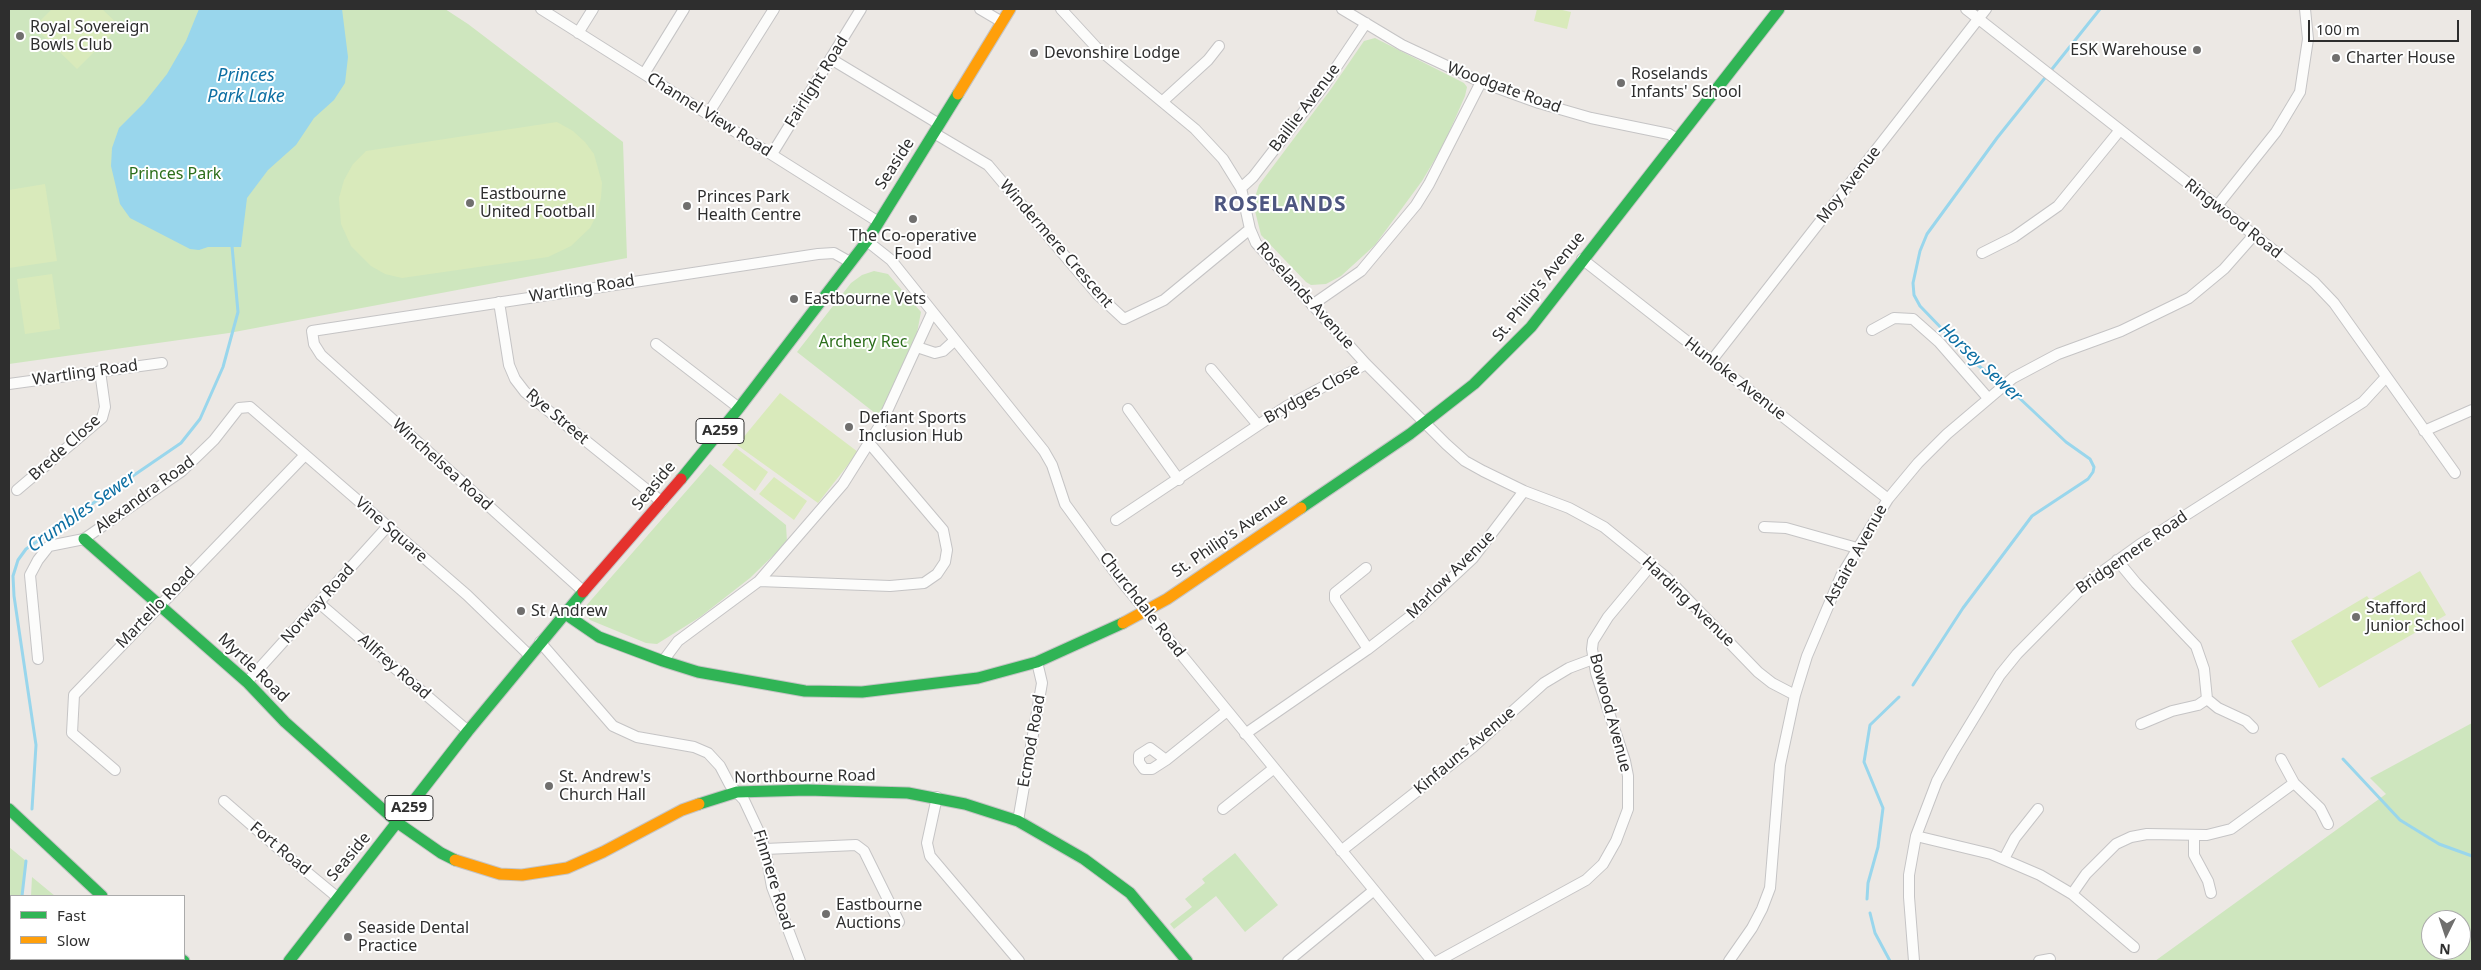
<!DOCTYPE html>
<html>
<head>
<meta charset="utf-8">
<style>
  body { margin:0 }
  #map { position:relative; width:2481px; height:970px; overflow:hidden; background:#ece8e4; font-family:"Noto Sans",sans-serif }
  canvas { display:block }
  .frame { position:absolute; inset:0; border:10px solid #2e2e2e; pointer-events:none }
  .legend { position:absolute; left:10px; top:895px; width:175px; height:65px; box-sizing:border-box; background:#fff; border:1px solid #ababab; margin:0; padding:6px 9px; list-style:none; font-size:15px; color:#2e2e2e }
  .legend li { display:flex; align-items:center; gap:10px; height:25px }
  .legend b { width:25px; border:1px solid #ababab }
  .north { position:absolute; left:2421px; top:910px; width:50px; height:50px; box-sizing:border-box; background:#fff; border:1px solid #ababab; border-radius:50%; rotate:184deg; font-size:14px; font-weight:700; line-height:20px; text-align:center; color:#2e2e2e }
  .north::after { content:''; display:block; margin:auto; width:18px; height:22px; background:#706f6e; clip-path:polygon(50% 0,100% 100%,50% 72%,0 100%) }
  .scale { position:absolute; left:2308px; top:20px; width:151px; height:22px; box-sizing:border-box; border:2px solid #2e2e2e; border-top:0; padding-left:6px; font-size:15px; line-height:18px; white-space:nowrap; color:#2e2e2e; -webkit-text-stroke:4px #fff; paint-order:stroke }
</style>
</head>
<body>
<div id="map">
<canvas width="2481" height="970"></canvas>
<div class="frame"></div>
<ul class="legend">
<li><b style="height:6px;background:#30b455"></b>Fast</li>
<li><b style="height:6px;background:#ff9f0a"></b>Slow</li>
</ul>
<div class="north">N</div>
<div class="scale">100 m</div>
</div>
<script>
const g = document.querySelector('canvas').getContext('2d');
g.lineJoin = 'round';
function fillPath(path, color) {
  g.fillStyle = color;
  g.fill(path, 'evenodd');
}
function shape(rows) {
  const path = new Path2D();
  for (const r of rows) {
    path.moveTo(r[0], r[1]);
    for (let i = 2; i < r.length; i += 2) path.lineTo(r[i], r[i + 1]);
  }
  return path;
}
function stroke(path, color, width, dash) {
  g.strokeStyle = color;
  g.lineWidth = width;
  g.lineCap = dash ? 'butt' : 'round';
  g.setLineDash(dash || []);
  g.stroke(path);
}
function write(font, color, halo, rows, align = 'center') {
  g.font = font + ' "Noto Sans",sans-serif';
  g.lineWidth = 4;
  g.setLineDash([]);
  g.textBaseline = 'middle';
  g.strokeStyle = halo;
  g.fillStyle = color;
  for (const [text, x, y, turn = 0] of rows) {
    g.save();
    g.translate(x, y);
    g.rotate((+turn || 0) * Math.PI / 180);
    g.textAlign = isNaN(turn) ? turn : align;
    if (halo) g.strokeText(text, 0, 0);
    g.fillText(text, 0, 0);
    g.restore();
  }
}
fillPath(shape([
  [9,9,445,9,468,24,623,142,627,258,229,333,9,364],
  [1375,38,1464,83,1467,87,1465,96,1444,144,1422,181,1375,245,1341,276,1326,284,1311,285,1306,282,1261,235,1254,207,1255,197,1259,185,1331,89,1364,41],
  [874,271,888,274,921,312,917,333,880,417,797,352,851,283,862,275],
  [710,464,786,525,787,542,750,578,700,617,657,644,646,643,590,620,586,614,585,607],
  [2472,723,2472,961,2155,961,2386,794,2370,778],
  [2431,920,2461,920,2461,950,2431,950],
  [9,847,26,861,22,896,11,896,11,959,16,959,16,961,9,961],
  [1235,853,1278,905,1245,932,1216,896,1174,929,1170,924,1192,907,1185,899,1205,883,1202,879],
  [32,877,55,896,31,896],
  [27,959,129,959,132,961,27,961]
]), '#cee6be');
fillPath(shape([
  [52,9,102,9,120,26,77,69,34,27],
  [1537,9,1558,9,1571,12,1567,29,1534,21],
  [557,122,573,131,585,142,594,154,602,183,601,198,597,214,590,228,571,246,548,257,402,278,385,274,371,266,351,246,341,224,339,198,344,180,353,164,366,151],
  [45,184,57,261,9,268,9,190],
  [52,274,60,329,25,334,17,279],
  [780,393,858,452,818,503,737,445],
  [736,448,768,472,755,491,722,465],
  [774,477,807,501,794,520,759,494],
  [2420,571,2446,615,2319,688,2291,641,2367,596,2370,600]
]), '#d9eabb');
fillPath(shape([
  [199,9,342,9,348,57,345,83,334,100,314,118,296,145,268,170,247,198,241,247,208,247,199,250,190,249,130,218,120,204,111,166,112,148,119,128,144,103,167,74,186,41]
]), '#99d6ec');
stroke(shape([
  [1913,685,1963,608,2032,516,2088,479,2093,472,2094,467,2090,459,2066,442,2014,393,1975,363,1920,306,1914,295,1913,283,1920,251,1927,234,1997,138,2100,9],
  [2343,759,2400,820,2439,844,2472,856],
  [32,809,36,745,14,596,13,576,18,560,26,549,181,443,200,419,223,367,238,312,232,246],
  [22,896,26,861],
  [1867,899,1868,883,1878,847,1883,808,1864,762,1870,725,1899,697],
  [1870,913,1875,933,1890,961],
  [16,961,16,959]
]), '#99d6ec', 3);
const street = shape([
  [541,9,877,221],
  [980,9,1002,22],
  [1061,9,1096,47,1195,129,1223,159,1241,188,1250,229,1256,243,1366,364,1446,444,1465,461,1483,471,1524,491,1569,508,1604,527,1667,578,1758,672,1772,683,1795,695],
  [1342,9,1402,45,1481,82,1539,103,1591,118,1669,134,1677,139],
  [1966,9,2314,282,2334,303,2455,473],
  [578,33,593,9],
  [831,59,939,124],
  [644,74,684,9],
  [1163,101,1208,60,1219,46],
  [708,114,774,9],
  [934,133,988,165,1097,294,1124,319,1164,300,1250,229],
  [772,154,861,9],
  [1241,188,1253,177,1325,84,1366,23],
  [2217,206,2276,132,2300,92,2308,39,2305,9],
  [867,241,891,260,1044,451,1052,465,1065,504,1122,582,1432,961],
  [1982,253,2014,237,2058,206,2120,130],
  [1582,259,1888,499],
  [499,302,509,365,515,379,525,392,662,502],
  [1312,305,1361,271,1416,205,1429,184,1481,82],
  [1872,330,1894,318,1913,319,1939,342,1988,398],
  [656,344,739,408],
  [917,347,935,353,943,351,954,341],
  [1712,360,1986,9],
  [1211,369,1258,425],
  [9,384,162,363],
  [1128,409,1179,480],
  [2424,431,2472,410],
  [17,490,102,418,105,407,100,371],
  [1116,520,1287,406,1366,364],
  [1764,527,1786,528,1857,548],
  [2117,560,2136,583,2196,646,2204,669,2207,699],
  [1366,568,1335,593,1335,599,1368,649],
  [759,581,890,586,924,583,937,574,945,562,947,550,943,530,870,444],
  [583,591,321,355,314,344,312,331,818,254,834,253,850,262],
  [319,603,468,731],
  [540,642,613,726,637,737,694,747,708,753,720,766,730,785,744,800,759,832,765,849,772,887,800,961],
  [38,659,30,575,38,560,49,546,84,539,182,471,214,440,239,408,250,407,467,595,529,655],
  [663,661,678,641,759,581,843,484,882,422,932,313],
  [247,682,387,527],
  [2141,724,2172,711,2198,705,2207,699,2218,708,2246,721,2253,728],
  [1245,734,1368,649,1412,615,1473,558,1524,491],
  [2281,759,2294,783,2320,808,2328,824],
  [1166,760,1150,748,1139,755,1139,762,1144,769,1152,769,1166,760,1227,711],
  [115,770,72,733,74,695,305,455],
  [937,797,927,843,930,856,1019,961],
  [224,801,279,849,337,897],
  [1223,809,1273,769],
  [1018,821,1042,683,1037,662],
  [1916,836,1991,854,2040,875,2072,894,2134,947],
  [2194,836,2194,855,2208,881,2211,893],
  [765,849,856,845,864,851,899,922],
  [1341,851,1473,747,1544,683,1569,668,1593,659],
  [2004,859,2015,838,2038,809],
  [2072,894,2086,874,2116,844,2131,837,2147,834,2207,835,2231,829,2294,783],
  [1288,961,1373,891],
  [1438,961,1586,880,1603,864,1616,841,1628,809,1628,776,1625,761,1596,673,1592,649,1593,641,1608,617,1652,564],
  [1729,961,1752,928,1762,909,1770,888,1780,765,1795,695,1807,656,1841,576,1888,499,1918,463,1947,434,2013,378,2058,354,2121,331,2189,298,2224,269,2254,235],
  [1914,961,1909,897,1909,875,1916,836,1937,781,1952,754,2000,675,2017,654,2089,581,2139,545,2363,402,2386,377],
  [2039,961,2050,959]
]);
const fast = shape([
  [681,479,739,408,867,241,958,94],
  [1301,508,1410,434,1474,384,1531,327,1779,9],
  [84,539,247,682,285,722,398,823,441,853,455,860],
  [564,613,599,637,663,661,698,672,805,691,862,692,978,678,1037,662,1123,623],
  [699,804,737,792,807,790,908,793,965,804,1018,821,1084,859,1130,893,1187,961],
  [9,809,102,896],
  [160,959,162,961],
  [181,959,184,961],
  [289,961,468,731,583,592]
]);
const slow = shape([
  [958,94,1010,9],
  [1123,623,1167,599,1301,508],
  [455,860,500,874,522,875,567,868,603,852,682,810,699,804]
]);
const jam = shape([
  [583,592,681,479]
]);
stroke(street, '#c5c4c5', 12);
stroke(fast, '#c5c4c5', 13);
stroke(slow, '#c5c4c5', 13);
stroke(jam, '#c5c4c5', 13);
stroke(street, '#fcfcfb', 10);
stroke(fast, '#30b455', 11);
stroke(slow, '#ff9f0a', 11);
stroke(jam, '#e5322d', 11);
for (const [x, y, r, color] of [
  [20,36,5,"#706f6e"],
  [2197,50,5,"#706f6e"],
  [1034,53,5,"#706f6e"],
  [2336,58,5,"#706f6e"],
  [1621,83,5,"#706f6e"],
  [470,203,5,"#706f6e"],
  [687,206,5,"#706f6e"],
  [913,219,5,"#706f6e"],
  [794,299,5,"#706f6e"],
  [849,427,5,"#706f6e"],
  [521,611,5,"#706f6e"],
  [2356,617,5,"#706f6e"],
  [549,786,5,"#706f6e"],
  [826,914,5,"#706f6e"],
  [348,937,5,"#706f6e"]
]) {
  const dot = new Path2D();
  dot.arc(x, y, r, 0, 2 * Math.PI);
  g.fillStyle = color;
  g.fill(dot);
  stroke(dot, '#fff', 2);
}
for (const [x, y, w] of [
  [720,431,48],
  [409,808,48]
]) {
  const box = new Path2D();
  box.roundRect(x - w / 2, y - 12.5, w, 25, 4);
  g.fillStyle = '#fff';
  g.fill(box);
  stroke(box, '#2e2e2e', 1);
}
write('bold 15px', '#2e2e2e', null, [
  ["A259",720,431],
  ["A259",409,808]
]);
write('16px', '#2e2e2e', '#fff', [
  ["Royal Sovereign",30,27],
  ["Bowls Club",30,45],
  ["ESK Warehouse",2187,50,"right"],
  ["Devonshire Lodge",1044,53],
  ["Charter House",2346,58],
  ["Roselands",1631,74],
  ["Infants' School",1631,92],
  ["Eastbourne",480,194],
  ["United Football",480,212],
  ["Princes Park",697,197],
  ["Health Centre",697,215],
  ["The Co-operative",913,236,"center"],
  ["Food",913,254,"center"],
  ["Eastbourne Vets",804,299],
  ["Defiant Sports",859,418],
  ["Inclusion Hub",859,436],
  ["Stafford",2366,608],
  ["Junior School",2366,626],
  ["St Andrew",531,611],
  ["St. Andrew's",559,777],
  ["Church Hall",559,795],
  ["Eastbourne",836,905],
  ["Auctions",836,923],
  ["Seaside Dental",358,928],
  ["Practice",358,946]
], 'left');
write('16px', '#2e2e2e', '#fff', [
  ["Fairlight Road",817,82,-58],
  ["Woodgate Road",1504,88,20],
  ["Baillie Avenue",1305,108,-53],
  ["Channel View Road",709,115,32],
  ["Seaside",895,164,-57],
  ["Moy Avenue",1849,185,-52],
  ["Ringwood Road",2233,219,38],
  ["Windermere Crescent",1056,244,49],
  ["St. Philip's Avenue",1539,287,-51],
  ["Wartling Road",582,289,-9],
  ["Roselands Avenue",1305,296,48],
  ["Wartling Road",85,373,-8],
  ["Hunloke Avenue",1735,379,38],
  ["Brydges Close",1312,394,-29],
  ["Rye Street",557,417,40],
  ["Brede Close",65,448,-42],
  ["Winchelsea Road",442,465,42],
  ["Seaside",654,486,-50],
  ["Alexandra Road",145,495,-36],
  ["Vine Square",391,530,41],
  ["St. Philip's Avenue",1230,536,-34],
  ["Bridgemere Road",2132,553,-35],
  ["Astaire Avenue",1856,555,-61],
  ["Marlow Avenue",1451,575,-45],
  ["Harding Avenue",1688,602,44],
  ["Norway Road",318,604,-48],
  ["Churchdale Road",1142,605,52],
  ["Martello Road",156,608,-46],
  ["Allfrey Road",394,667,41],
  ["Myrtle Road",253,668,44],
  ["Bowood Avenue",1610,713,75],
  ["Ecmod Road",1032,741,-80],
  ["Kinfauns Avenue",1465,751,-40],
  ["Northbourne Road",805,777,-1],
  ["Fort Road",280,849,40],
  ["Seaside",349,857,-50],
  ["Finmere Road",773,880,73]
]);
write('16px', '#2c6e1b', '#fff', [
  ["Princes Park",175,174],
  ["Archery Rec",863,342]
]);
write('italic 18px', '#0d6fa3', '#fff', [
  ["Princes",246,76],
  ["Park Lake",246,97],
  ["Horsey Sewer",1980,363,43],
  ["Crumbles Sewer",82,512,-35]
]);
g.letterSpacing = '1px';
write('bold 21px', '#4d5680', '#fff', [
  ["ROSELANDS",1280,205]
]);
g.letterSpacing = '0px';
</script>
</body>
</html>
